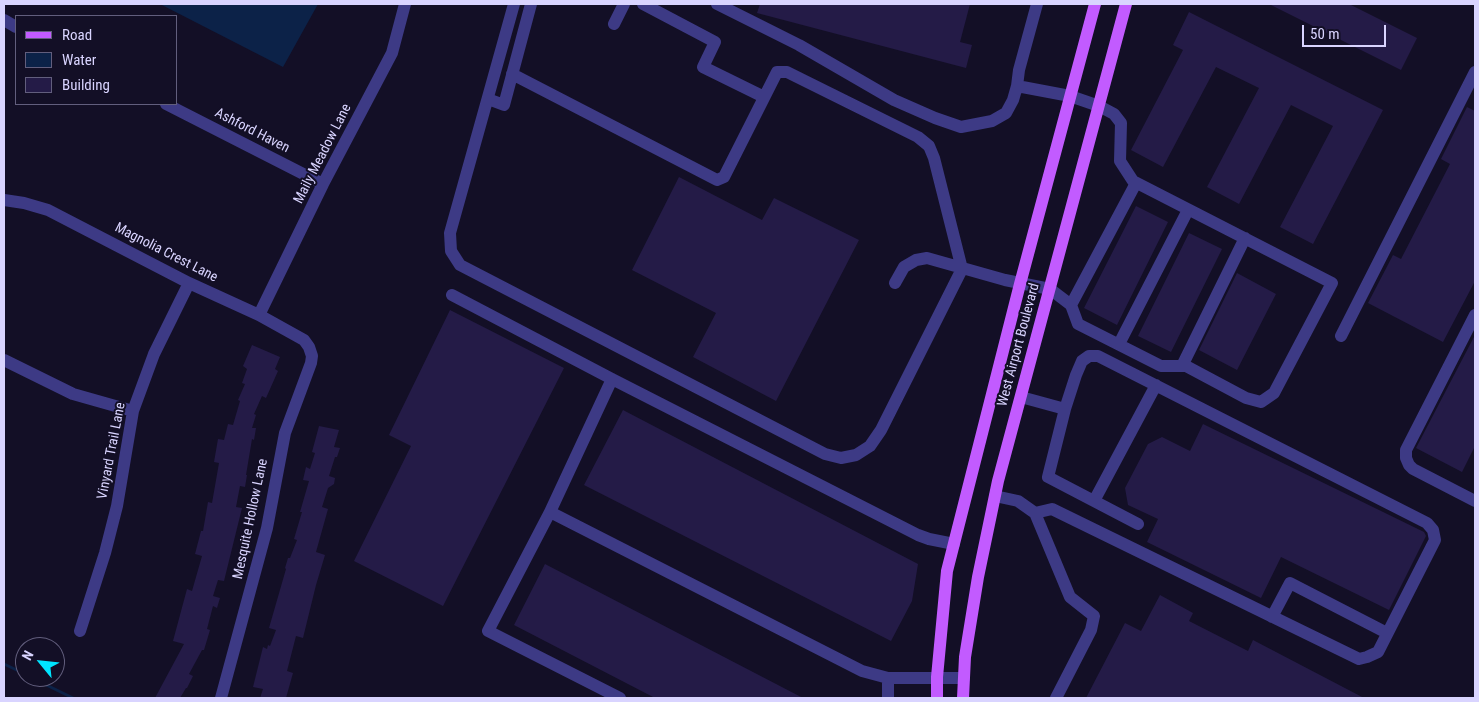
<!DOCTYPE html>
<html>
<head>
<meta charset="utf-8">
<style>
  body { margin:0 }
  #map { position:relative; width:1479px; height:702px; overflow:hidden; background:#130f26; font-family:"Roboto Condensed",sans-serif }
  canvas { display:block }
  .frame { position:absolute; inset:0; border:5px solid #d9d4ff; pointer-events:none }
  .legend { position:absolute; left:15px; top:15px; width:162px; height:90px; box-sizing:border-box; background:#130f26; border:1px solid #625e7d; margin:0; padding:6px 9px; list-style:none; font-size:15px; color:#d9d4ff }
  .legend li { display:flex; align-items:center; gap:10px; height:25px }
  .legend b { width:25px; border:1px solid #625e7d }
  .north { position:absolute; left:15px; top:637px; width:50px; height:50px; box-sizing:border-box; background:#130f26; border:1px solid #625e7d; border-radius:50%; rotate:298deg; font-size:14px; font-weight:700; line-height:20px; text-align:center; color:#d9d4ff }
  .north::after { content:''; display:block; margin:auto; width:18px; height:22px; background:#00e5ff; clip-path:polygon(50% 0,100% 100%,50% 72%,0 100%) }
  .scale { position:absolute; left:1302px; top:25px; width:84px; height:22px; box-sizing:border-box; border:2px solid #d9d4ff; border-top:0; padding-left:6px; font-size:15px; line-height:18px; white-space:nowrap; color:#d9d4ff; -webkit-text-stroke:4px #130f26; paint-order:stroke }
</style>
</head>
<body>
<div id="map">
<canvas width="1479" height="702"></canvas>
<div class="frame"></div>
<ul class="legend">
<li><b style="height:6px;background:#c25bff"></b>Road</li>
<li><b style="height:14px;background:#0c2248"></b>Water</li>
<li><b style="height:14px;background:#241b47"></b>Building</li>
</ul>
<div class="north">N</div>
<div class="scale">50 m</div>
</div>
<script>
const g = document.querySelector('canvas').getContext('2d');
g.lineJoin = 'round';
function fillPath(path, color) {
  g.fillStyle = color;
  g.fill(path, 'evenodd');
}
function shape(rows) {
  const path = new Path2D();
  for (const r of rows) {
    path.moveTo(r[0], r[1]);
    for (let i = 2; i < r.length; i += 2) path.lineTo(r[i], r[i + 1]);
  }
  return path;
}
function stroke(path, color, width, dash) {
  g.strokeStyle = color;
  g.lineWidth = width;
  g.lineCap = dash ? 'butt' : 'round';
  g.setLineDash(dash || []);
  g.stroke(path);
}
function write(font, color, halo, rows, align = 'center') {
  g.font = font + ' "Roboto Condensed",sans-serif';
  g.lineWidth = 4;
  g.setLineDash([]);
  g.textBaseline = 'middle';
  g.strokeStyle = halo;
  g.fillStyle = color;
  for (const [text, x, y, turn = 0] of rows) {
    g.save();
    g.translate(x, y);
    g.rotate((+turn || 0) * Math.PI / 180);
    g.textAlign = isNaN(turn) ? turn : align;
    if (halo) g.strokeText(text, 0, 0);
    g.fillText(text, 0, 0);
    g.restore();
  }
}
fillPath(shape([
  [160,4,318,4,283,67]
]), '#0c2248');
stroke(shape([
  [4,664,25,674],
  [30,677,73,698]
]), '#0c2248', 3);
fillPath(shape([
  [760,4,970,4,960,42,972,45,966,68,757,13],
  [1269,4,1349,4,1417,38,1401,70],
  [1189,12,1383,110,1313,244,1280,227,1333,126,1291,105,1239,204,1207,187,1259,88,1216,67,1163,167,1131,150,1183,50,1173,45],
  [1467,107,1475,111,1475,281,1443,342,1368,303,1393,255,1401,259,1450,164,1441,159],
  [679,177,762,220,774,198,859,240,776,401,693,357,716,313,632,270],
  [1136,206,1168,222,1117,325,1084,308],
  [1189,233,1222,249,1171,352,1138,336],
  [1237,273,1276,294,1237,370,1199,350],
  [450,310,564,368,443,606,354,561,411,446,389,435],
  [1475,335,1475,446,1462,472,1416,448],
  [252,345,280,357,275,369,278,371,266,398,262,396,254,414,256,415,252,428,256,428,254,440,252,439,246,475,247,475,245,487,240,486,236,507,242,508,224,581,218,580,213,596,220,598,217,608,213,606,207,629,210,630,204,650,202,650,189,674,193,676,187,688,186,688,180,698,155,698,184,644,173,641,187,589,192,591,202,556,195,554,201,531,203,531,208,502,212,503,219,463,214,462,218,439,224,440,228,424,233,425,240,401,238,400,245,384,242,383,247,369,243,366],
  [623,410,918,564,912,601,891,641,584,485],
  [1203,424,1424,532,1426,536,1389,610,1281,557,1261,598,1147,542,1158,519,1128,505,1125,488,1148,444,1162,437,1190,451],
  [319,426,339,430,334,447,340,448,337,457,335,457,329,476,335,478,334,484,328,488,322,507,328,509,316,552,325,555,316,585,303,638,296,636,287,671,293,673,286,698,260,698,263,689,253,687,263,647,267,649,268,645,270,646,276,630,269,628,286,569,285,568,288,558,290,558,297,540,294,539,302,512,300,512,309,481,303,480,306,467,310,469,315,453,312,452],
  [545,564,803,698,655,698,514,625],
  [1160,595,1193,613,1189,621,1248,651,1253,640,1364,698,1086,698,1125,623,1141,631]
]), '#241b47');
stroke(shape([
  [643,4,715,42,703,67,764,97],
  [717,4,799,45,894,100,935,118,961,127,992,121,1006,113,1013,100,1017,86,1070,96,1099,106,1114,114,1121,123,1120,161,1133,181,1332,283,1274,393,1261,402,1246,398,1186,366,1161,366,1078,324,1071,305,1050,289,1005,280,927,258,916,260,904,267,895,283],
  [4,20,16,27],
  [614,24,624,4],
  [512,74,717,180,724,177,777,72,787,72,918,137,929,146,934,158,962,269,881,430,870,446,856,455,841,458,825,454,460,265,451,251,450,233,514,4],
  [1017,86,1019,70,1037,4],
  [488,99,504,105,531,4],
  [166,104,323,184],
  [4,200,24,203,48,210,189,283,259,315,304,340,309,347,312,356,311,363,285,433,267,528,221,698],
  [452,295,612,379,918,535,929,539,954,544],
  [1071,305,1136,183],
  [259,315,323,184,392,53,405,4],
  [1475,315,1406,450,1406,458,1409,465,1413,469,1475,501],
  [1341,336,1475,72],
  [1119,344,1188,210],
  [4,360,73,394,133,411],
  [1182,366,1245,238],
  [612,379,550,512,862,671,888,678,964,678],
  [1021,397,1065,409,1076,375,1082,361,1089,356,1098,356,1427,523,1433,530,1435,540,1378,652,1367,657,1359,659,1052,509,1035,513],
  [1065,409,1048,477,1138,524],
  [995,496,1018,501,1035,513,1070,597,1094,616,1091,630,1056,698],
  [1094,501,1156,385],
  [550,512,488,631,620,698],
  [1272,617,1290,583,1387,633],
  [80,631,105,553,117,506,133,411,154,354,189,283],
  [888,678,888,698]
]), '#3d3a85', 12);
stroke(shape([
  [937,698,937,677,947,571,1020,284,1095,4],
  [963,698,965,657,978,577,998,481,1126,4]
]), '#c25bff', 12);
write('14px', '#d9d4ff', '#130f26', [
  ["Ashford Haven",252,131,27],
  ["Maily Meadow Lane",323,154,-63],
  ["Magnolia Crest Lane",166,253,27],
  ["West Airport Boulevard",1019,345,-75],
  ["Vinyard Trail Lane",112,451,-79],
  ["Mesquite Hollow Lane",251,519,-78]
]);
</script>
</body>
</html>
